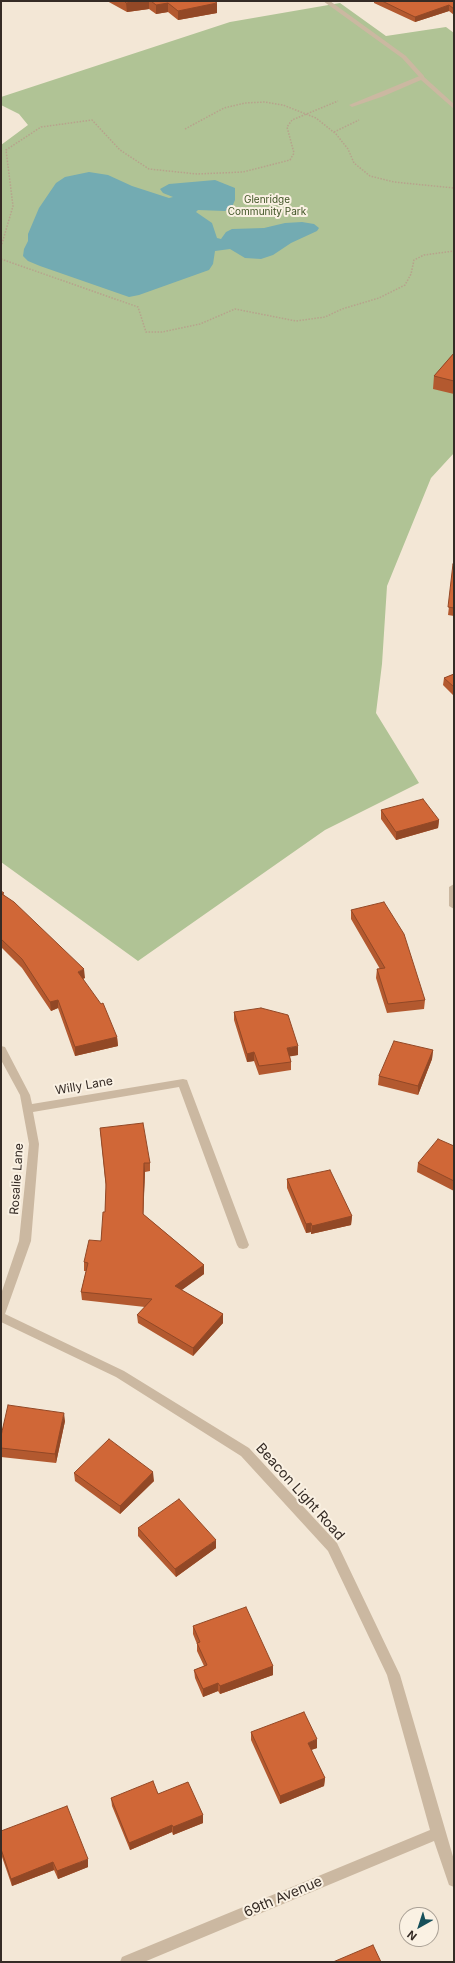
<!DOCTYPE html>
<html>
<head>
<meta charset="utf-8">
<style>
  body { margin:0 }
  #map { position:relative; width:455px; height:1963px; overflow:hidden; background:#f3e7d6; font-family:Inter,sans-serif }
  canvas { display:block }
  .frame { position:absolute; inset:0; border:2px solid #352b25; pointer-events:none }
  .north { position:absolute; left:399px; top:1907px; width:40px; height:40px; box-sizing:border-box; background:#faf1e3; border:1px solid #aba297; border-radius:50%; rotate:219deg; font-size:11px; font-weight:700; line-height:16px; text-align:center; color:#352b25 }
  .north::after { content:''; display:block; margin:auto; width:14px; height:18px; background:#17505a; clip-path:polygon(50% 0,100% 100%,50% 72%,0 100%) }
</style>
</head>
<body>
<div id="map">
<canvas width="455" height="1963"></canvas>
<div class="frame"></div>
<div class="north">N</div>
</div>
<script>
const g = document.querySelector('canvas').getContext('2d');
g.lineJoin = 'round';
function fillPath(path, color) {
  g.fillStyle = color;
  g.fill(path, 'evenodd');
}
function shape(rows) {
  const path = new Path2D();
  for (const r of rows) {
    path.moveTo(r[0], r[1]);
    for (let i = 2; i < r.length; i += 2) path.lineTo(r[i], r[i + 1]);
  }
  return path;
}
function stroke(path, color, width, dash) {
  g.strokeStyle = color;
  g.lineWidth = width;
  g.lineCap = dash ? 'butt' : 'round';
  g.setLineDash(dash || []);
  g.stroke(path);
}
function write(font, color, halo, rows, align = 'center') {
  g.font = font + ' Inter,sans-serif';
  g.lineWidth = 4;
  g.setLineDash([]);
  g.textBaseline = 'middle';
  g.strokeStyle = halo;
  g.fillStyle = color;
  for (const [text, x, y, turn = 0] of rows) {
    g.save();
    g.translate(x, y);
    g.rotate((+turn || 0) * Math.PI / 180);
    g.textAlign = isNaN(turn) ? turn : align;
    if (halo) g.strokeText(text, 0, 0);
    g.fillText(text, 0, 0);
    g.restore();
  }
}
fillPath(shape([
  [340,3,386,36,446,27,454,33,454,453,431,478,387,586,382,664,376,713,419,783,325,830,138,961,1,862,1,145,28,125,19,114,1,105,1,97,230,22]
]), '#b0c395');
fillPath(shape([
  [89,172,108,175,132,186,169,198,173,197,163,193,160,189,169,184,215,180,235,188,235,200,232,207,225,211,198,210,196,212,212,223,217,238,221,239,226,232,232,229,264,228,285,223,302,222,314,224,319,228,317,231,291,243,273,255,261,259,245,258,230,249,215,251,213,264,209,270,139,295,129,297,40,266,28,261,23,256,24,249,28,241,28,234,39,208,56,183,65,177]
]), '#73abb2');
stroke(shape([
  [185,129,224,108,245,103,265,102,283,105,316,118,336,134,348,149,354,163,370,176,394,182,454,188],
  [334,132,359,120],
  [1,247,13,206,6,150,41,127,92,120,120,150,149,169,197,174,243,172,290,160,294,153,287,127,292,120,338,101],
  [1,259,138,307,146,332,162,332,200,324,235,309,296,321,325,317,342,309,379,298,405,285,411,274,414,260,424,255,454,251]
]), '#b7a28c', 1.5, [1.5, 1.5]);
fillPath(shape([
  [422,75,454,104,454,109,421,80,384,96,352,107,349,105,422,75]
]), '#cbb8a1');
fillPath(shape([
  [323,1,330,1,406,56,424,76,424,78,420,78,402,58,323,1],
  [454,884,454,909,449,906,449,887,454,884],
  [1,1046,5,1047,30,1095,32,1104,183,1079,187,1080,188,1083,249,1245,247,1248,243,1249,239,1248,237,1245,179,1087,33,1112,39,1144,31,1241,5,1314,124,1371,249,1448,337,1543,400,1675,454,1860,454,1887,449,1885,434,1841,144,1962,120,1962,122,1957,430,1830,387,1675,328,1551,241,1456,116,1377,1,1322,1,1294,19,1241,29,1144,20,1095,1,1060,1,1046]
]), '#cbb8a1');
fillPath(shape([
  [107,1,214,1,217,13,178,20,168,12,156,14,149,9,127,12],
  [374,1,454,1,454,15,449,11,415,22,374,3],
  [454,353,454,394,433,389,434,376],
  [454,564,454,616,448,615],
  [454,674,454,696,443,685,444,678],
  [381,810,439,820,438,828,396,840,381,819],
  [1,891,5,896,85,978,83,979,117,1037,118,1046,75,1056,58,1008,51,1011,22,968,1,947],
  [351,910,425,1000,424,1009,387,1013,376,978,377,969,380,969,351,919],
  [234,1012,298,1055,290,1056,291,1062,291,1070,259,1075,254,1061,247,1062,234,1020],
  [433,1050,432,1059,418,1095,378,1085,379,1076],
  [100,1128,150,1163,150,1171,145,1172,143,1214,204,1265,204,1274,181,1290,223,1314,223,1323,193,1356,138,1323,137,1315,145,1307,82,1300,81,1292,86,1271,84,1271,84,1262,101,1241,105,1212,106,1188],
  [454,1146,454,1191,417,1172,418,1163],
  [287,1179,352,1216,351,1225,311,1234,311,1232,306,1233,287,1188],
  [65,1421,56,1463,1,1457,1,1436],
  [74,1473,154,1481,120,1514,75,1481],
  [138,1528,216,1548,176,1577,138,1536],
  [193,1626,273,1666,273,1675,220,1694,218,1691,203,1697,195,1678,194,1670,204,1666,197,1651,197,1644,193,1634],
  [251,1732,317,1748,311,1750,325,1778,324,1786,280,1804,251,1740],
  [111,1798,203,1815,203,1823,173,1835,172,1832,130,1850,112,1806],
  [1,1831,88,1867,58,1879,54,1870,12,1886,1,1854]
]), '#b3592f');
fillPath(shape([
  [137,1,149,1,149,9,127,12,126,3],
  [168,3,168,12,156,14,156,5],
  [217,3,217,13,178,20,178,11],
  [449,5,449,11,415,22,415,17],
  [439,820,438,828,396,840,396,832],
  [84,969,85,978,79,980,78,972],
  [58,1000,58,1008,51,1011,50,1002],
  [117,1037,118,1046,75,1056,75,1047],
  [298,1046,298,1055,287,1057,287,1048],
  [433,1050,432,1059,418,1095,418,1086],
  [254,1052,254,1061,247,1062,247,1054],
  [144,1163,145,1172,143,1222,143,1214],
  [352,1216,351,1225,311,1234,312,1226],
  [311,1223,311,1232,306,1233,306,1224],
  [204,1265,204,1274,175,1295,175,1286],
  [223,1314,223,1323,193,1356,193,1348],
  [64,1413,65,1421,56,1463,55,1454],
  [153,1472,154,1481,120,1514,120,1506],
  [216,1540,216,1548,176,1577,175,1569],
  [273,1666,273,1675,220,1694,220,1686],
  [218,1683,218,1691,203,1697,203,1689],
  [317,1739,317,1748,308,1751,308,1743],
  [325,1778,324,1786,280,1804,280,1796],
  [203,1815,203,1823,173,1835,173,1827],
  [172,1825,172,1832,130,1850,129,1843],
  [88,1859,88,1867,58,1879,57,1871],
  [53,1862,54,1870,12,1886,11,1879]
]), '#924826');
const building = shape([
  [124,1,137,1,126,3,124,1],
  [151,1,214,1,217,3,178,11,168,3,156,5,151,1],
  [382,1,454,1,454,9,449,5,415,17,382,1],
  [454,353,454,381,434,376,454,353],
  [453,564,454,564,454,608,448,607,453,564],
  [454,674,454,687,444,678,454,674],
  [423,799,439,820,396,832,381,810,423,799],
  [1,891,4,893,2,894,14,902,84,969,78,972,101,1004,103,1003,117,1037,75,1047,58,1000,50,1002,22,959,1,939,1,891],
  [384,902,404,934,425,1000,388,1004,377,969,385,968,351,910,384,902],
  [261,1008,288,1015,298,1046,287,1048,291,1062,259,1066,254,1052,247,1054,234,1012,261,1008],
  [394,1041,433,1050,418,1086,379,1076,394,1041],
  [143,1123,150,1163,144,1163,143,1214,204,1265,175,1286,223,1314,193,1348,137,1315,152,1299,81,1292,88,1263,84,1262,89,1240,101,1241,103,1212,105,1212,106,1184,100,1128,143,1123],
  [438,1139,454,1146,454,1181,418,1163,438,1139],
  [330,1170,352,1216,312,1226,311,1223,306,1224,287,1179,330,1170],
  [8,1405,64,1413,55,1454,1,1448,1,1436,8,1405],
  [109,1439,153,1472,120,1506,74,1473,109,1439],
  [179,1499,216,1540,175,1569,138,1528,179,1499],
  [246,1607,273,1666,220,1686,218,1683,203,1689,194,1670,207,1665,197,1643,200,1642,193,1626,246,1607],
  [304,1712,317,1739,308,1743,325,1778,280,1796,251,1732,304,1712],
  [153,1781,158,1794,188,1782,203,1815,173,1827,172,1825,129,1843,111,1798,153,1781],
  [67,1806,88,1859,57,1871,53,1862,11,1879,1,1849,1,1831,67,1806],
  [373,1945,381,1962,333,1962,373,1945]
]);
fillPath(building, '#d06737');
stroke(building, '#924826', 1);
write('10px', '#415527', '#faf1e3', [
  ["Glenridge",267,200],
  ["Community Park",267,212]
]);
write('12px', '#352b25', '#faf1e3', [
  ["Willy Lane",84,1086,-10],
  ["Rosalie Lane",17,1179,-86]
]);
write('14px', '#352b25', '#faf1e3', [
  ["Beacon Light Road",300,1492,48],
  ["69th Avenue",283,1897,-23]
]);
</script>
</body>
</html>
